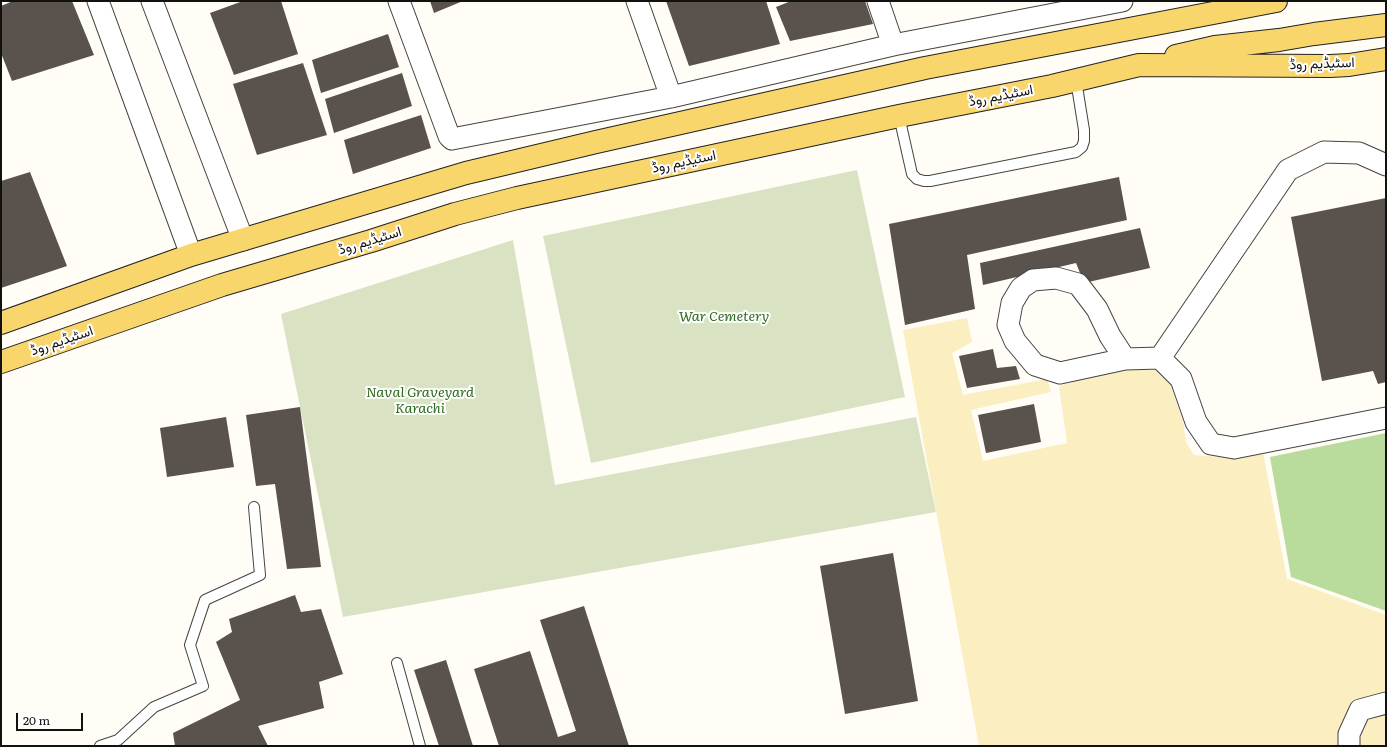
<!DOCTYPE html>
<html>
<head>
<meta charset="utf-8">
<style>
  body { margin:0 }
  #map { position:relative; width:1387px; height:747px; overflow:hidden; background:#fffdf5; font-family:Literata,serif }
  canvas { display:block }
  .frame { position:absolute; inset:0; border:2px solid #111; pointer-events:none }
  .scale { position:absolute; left:16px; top:713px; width:67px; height:18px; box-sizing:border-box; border:2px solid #111; border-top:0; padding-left:5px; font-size:12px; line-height:14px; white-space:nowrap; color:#111; -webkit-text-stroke:3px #fff; paint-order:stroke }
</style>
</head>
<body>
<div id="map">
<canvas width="1387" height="747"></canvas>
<div class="frame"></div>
<div class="scale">20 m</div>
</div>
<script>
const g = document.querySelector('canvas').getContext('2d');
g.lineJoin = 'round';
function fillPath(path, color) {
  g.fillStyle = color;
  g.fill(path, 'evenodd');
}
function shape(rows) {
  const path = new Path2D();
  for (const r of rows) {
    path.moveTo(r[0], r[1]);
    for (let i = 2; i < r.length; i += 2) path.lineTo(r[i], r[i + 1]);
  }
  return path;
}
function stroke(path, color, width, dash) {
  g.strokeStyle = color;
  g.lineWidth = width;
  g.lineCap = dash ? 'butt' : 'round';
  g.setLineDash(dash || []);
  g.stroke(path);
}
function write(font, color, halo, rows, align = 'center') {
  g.font = font + ' Literata,Vazirmatn,serif';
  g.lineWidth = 4;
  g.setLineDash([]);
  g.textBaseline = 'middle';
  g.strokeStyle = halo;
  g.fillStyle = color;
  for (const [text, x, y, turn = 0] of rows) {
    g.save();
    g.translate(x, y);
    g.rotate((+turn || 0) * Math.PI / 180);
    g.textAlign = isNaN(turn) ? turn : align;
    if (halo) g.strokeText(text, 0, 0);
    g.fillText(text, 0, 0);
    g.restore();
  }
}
fillPath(shape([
  [1386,433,1386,611,1291,577,1270,457]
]), '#b9dc9c');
fillPath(shape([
  [967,318,972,342,952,353,963,395,1047,379,1051,392,971,410,983,461,1067,443,1059,386,1123,368,1158,370,1171,385,1183,421,1186,442,1194,455,1222,457,1263,452,1287,579,1386,615,1386,746,979,746,903,330]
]), '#fbeec1');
fillPath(shape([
  [857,170,905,397,591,463,543,236],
  [513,240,555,485,916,417,936,512,343,617,281,314]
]), '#d9e3c4');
fillPath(shape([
  [13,1,72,1,94,55,12,81,1,53,1,6],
  [243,1,281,1,298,54,234,75,210,13],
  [430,1,463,1,434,13],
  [666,1,766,1,780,44,689,66],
  [791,1,865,1,873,24,790,41,776,7],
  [388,34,399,67,321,93,312,60],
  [303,63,327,135,257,155,233,84],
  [402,73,412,106,334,133,325,99],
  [421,115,431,148,353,174,344,140],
  [30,172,67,266,1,288,1,181],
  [1119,177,1127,220,967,255,975,309,905,325,889,224],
  [1386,198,1386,382,1378,384,1373,371,1322,381,1291,217],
  [1140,228,1150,268,1084,283,1076,263,983,285,980,263],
  [993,349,997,368,1016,366,1020,379,967,388,959,356],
  [1034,404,1041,442,986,453,978,415],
  [300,407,321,567,287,569,275,484,256,486,246,415],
  [226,417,234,467,167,477,160,428],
  [893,553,918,701,845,714,820,566],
  [295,595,301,612,321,609,343,674,319,682,324,708,258,726,268,746,175,746,173,733,240,700,216,642,232,632,229,619],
  [584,606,629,746,499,746,474,669,530,651,558,737,576,731,540,620],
  [446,660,473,746,439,746,414,670]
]), '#5a524d');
const lane = shape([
  [899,116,912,174,917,179,924,181,930,181,1076,152,1082,147,1084,141,1084,130,1076,80],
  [397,663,420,746],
  [100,746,118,740,154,707,203,686,190,645,205,600,260,575,254,507]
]);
const street = shape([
  [98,1,191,255],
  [152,1,243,240],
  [399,1,449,136,452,139,671,97,893,45,1122,1],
  [637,1,671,97],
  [878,1,893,45],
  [1160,358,1288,170,1324,152,1359,153,1386,165],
  [1125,359,1110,336,1097,309,1078,284,1056,278,1033,280,1021,288,1012,303,1008,325,1015,341,1035,365,1060,373,1125,359,1160,358,1181,379,1196,422,1211,444,1234,448,1386,418],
  [1349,746,1349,734,1360,710,1386,703]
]);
const primary = shape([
  [1176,56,1215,47,1279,40,1314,34,1386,25],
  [1,323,191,255,466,173,596,142,925,68,1276,1],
  [1,362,222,285,371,241,455,214,517,198,899,116,1052,86,1139,65,1330,66,1349,65,1386,59]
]);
stroke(lane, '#444', 12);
stroke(street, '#444', 23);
stroke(primary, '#222', 24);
stroke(lane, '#fff', 10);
stroke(street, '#fff', 21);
stroke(primary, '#f9d66b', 22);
write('14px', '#111', '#fff', [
  ["اسٹیڈیم روڈ",1322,64,-2],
  ["اسٹیڈیم روڈ",1001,96,-11],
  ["اسٹیڈیم روڈ",684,162,-12],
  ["اسٹیڈیم روڈ",370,241,-17],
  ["اسٹیڈیم روڈ",62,341,-19]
]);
write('italic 14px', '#2f6b1f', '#fff', [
  ["War Cemetery",724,317],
  ["Naval Graveyard",420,393],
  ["Karachi",420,409]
]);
</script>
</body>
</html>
